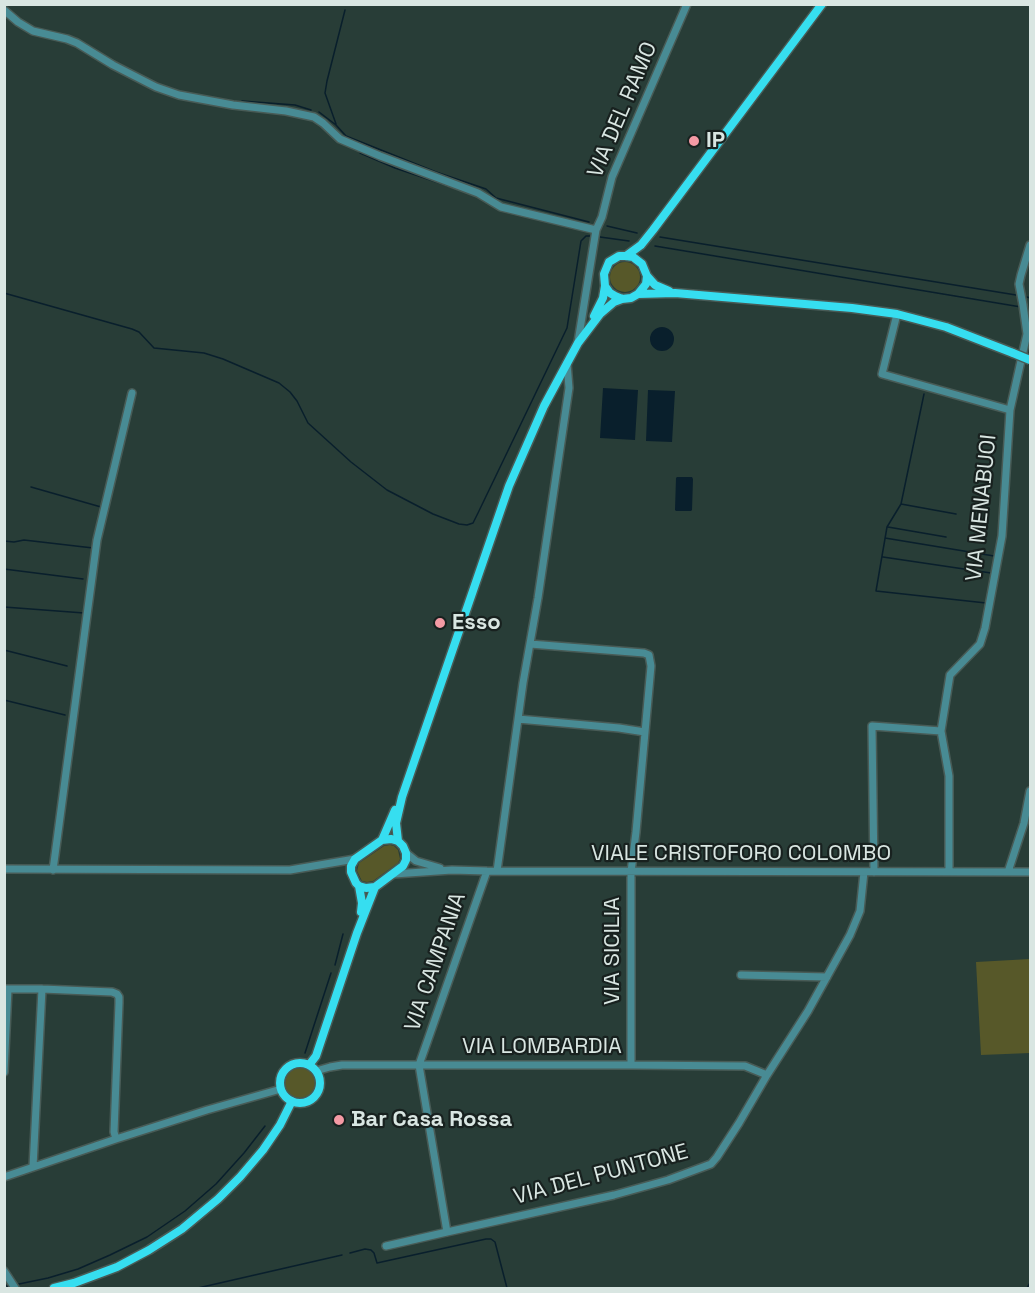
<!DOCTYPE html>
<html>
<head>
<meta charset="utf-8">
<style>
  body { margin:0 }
  #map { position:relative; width:1035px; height:1293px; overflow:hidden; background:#283d37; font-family:"Space Grotesk",sans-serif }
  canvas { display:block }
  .frame { position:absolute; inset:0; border:6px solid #d9e6e2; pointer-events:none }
</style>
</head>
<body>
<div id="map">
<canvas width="1035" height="1293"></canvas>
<div class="frame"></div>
</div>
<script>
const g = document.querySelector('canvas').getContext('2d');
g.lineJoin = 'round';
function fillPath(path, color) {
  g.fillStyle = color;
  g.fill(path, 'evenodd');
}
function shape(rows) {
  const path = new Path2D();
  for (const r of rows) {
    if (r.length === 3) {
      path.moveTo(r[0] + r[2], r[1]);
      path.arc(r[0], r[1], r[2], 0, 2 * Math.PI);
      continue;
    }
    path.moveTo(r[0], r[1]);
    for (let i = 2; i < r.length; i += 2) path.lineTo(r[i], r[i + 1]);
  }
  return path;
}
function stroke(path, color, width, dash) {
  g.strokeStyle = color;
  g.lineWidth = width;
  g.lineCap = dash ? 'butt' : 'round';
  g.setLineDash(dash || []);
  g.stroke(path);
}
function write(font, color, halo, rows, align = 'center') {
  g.font = font + ' "Space Grotesk",sans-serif';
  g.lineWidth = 4.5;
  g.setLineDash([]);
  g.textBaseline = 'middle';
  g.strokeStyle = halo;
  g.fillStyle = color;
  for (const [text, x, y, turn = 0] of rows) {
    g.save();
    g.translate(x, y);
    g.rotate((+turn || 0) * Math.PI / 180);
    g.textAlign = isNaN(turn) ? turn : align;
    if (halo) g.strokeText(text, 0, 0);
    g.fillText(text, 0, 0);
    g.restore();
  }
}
fillPath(shape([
  [625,277,15],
  [390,845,394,846,398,850,400,859,398,863,373,881,367,882,362,881,357,871,359,863,384,846],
  [1030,959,1030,1053,981,1055,976,962],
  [300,1083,15]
]), '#575829');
fillPath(shape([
  [662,339,12],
  [603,388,638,390,635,440,600,438],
  [648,390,675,391,672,442,646,441],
  [677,477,692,477,693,479,692,510,691,511,676,511,675,510,676,478]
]), '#091f2c');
stroke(shape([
  [242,101,295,105,311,110],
  [319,112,336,125,346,136,436,172,486,189,496,198,589,222],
  [336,124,325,93,327,81,345,10],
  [360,153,395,168,457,189],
  [607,226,637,233],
  [600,237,629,241],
  [660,237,1016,295],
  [655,246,1021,307],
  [4,293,132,329,139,332,154,348,204,353,223,359,279,383,290,392,297,401,308,423,351,462,387,490,433,514,459,524,467,525,473,523,478,513,567,328,581,241,586,236,590,236],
  [1027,297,1030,298],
  [924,394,901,504,887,527,876,591,986,603],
  [31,487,101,507],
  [901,504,956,514],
  [888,527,946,537],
  [885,538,994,556],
  [4,541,14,542,24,540,93,548],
  [883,557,991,573],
  [4,569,83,579],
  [4,607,84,613],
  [4,650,67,666],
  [4,700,65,715],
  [335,965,343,934],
  [305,1053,331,973],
  [350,1253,365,1249,371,1250,374,1253,377,1263,486,1239,491,1239,495,1242,507,1288],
  [19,1284,48,1278,78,1269,110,1255,147,1237,185,1211,216,1184,244,1153,265,1126],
  [4,1286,9,1286],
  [198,1288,342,1255],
  [1027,1288,1030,1283]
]), '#091f2c', 1.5);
const minor = shape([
  [4,10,18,22,33,31,67,39,77,43,113,65,156,87,179,95,233,105,286,111,314,117,323,123,340,139,380,156,478,193,501,207,596,230],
  [897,314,882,374,1010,410],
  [578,342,596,230,602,217,612,177,687,4],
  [530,644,644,653,649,655,651,666,636,832,631,872,631,1065],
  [518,719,619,728,645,732],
  [406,853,416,861,440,868],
  [4,869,290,870,355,859],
  [53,870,97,540,132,393],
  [497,871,523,683,538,598,569,388,567,363],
  [874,872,872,726,941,731],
  [949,872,949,776,941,731,950,675,980,644,985,628,1002,536,1010,410,1027,334,1023,305,1019,284,1021,275,1030,245],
  [1008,872,1024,823,1030,791],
  [394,874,452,870,487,871,1030,872],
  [741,975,827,977],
  [4,989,42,989,112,992,117,994,119,997,119,1003,114,1132,116,1139],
  [316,1071,330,1067,342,1065,631,1065,745,1066,767,1075],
  [4,1072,8,989],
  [33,1167,42,989],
  [4,1177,116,1139,207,1110,281,1089],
  [447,1232,419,1065,487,871],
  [386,1246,447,1232,614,1195,668,1180,711,1164,717,1157,739,1123,767,1075,808,1011,850,935,860,911,864,872],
  [4,1271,15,1288]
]);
const major = shape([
  [626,256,641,245,653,230,822,4],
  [647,276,655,285,669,291],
  [638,294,646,284,647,276,642,264,633,257,626,256,619,256,609,262,604,274,605,286,610,293,615,296,622,299,631,298,638,294,675,293,852,308,897,314,946,327,1013,353],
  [594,316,603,298,605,286],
  [391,839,398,841,403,846,406,853,406,860,403,866,375,887,366,888,359,886,356,883,351,872,351,866,355,859,382,840,391,839],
  [382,840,395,810],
  [398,841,396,823,402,797,509,486,544,406,578,343,600,314,614,302,622,299],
  [359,886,362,903,361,912],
  [300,1083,20],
  [309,1065,316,1056,357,933,375,887],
  [54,1288,74,1283,117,1267,149,1250,182,1229,218,1199,240,1177,263,1150,280,1125,292,1101]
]);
stroke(minor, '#485b56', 10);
stroke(major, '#485b56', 11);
stroke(minor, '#488b94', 7);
stroke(major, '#36def0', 8);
const majorBridge = shape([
  [1013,353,1030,360]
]);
stroke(majorBridge, '#485b56', 11, []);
stroke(majorBridge, '#36def0', 8);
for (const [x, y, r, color] of [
  [694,141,6,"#f49aa4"],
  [440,623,6,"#f49aa4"],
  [339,1120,6,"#f49aa4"]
]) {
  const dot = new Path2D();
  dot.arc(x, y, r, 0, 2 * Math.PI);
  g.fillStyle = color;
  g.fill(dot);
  stroke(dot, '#18211f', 2);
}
write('22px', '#d9e6e2', '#18211f', [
  ["VIA DEL RAMO",623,110,-67],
  ["VIA MENABUOI",982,508,-84],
  ["VIALE CRISTOFORO COLOMBO",741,854],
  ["VIA SICILIA",613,951,-90],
  ["VIA CAMPANIA",436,962,-71],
  ["VIA LOMBARDIA",542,1047],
  ["VIA DEL PUNTONE",601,1175,-15]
]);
write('bold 22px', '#d9e6e2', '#18211f', [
  ["IP",706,141],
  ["Esso",452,623],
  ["Bar Casa Rossa",351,1120]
], 'left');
</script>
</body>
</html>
